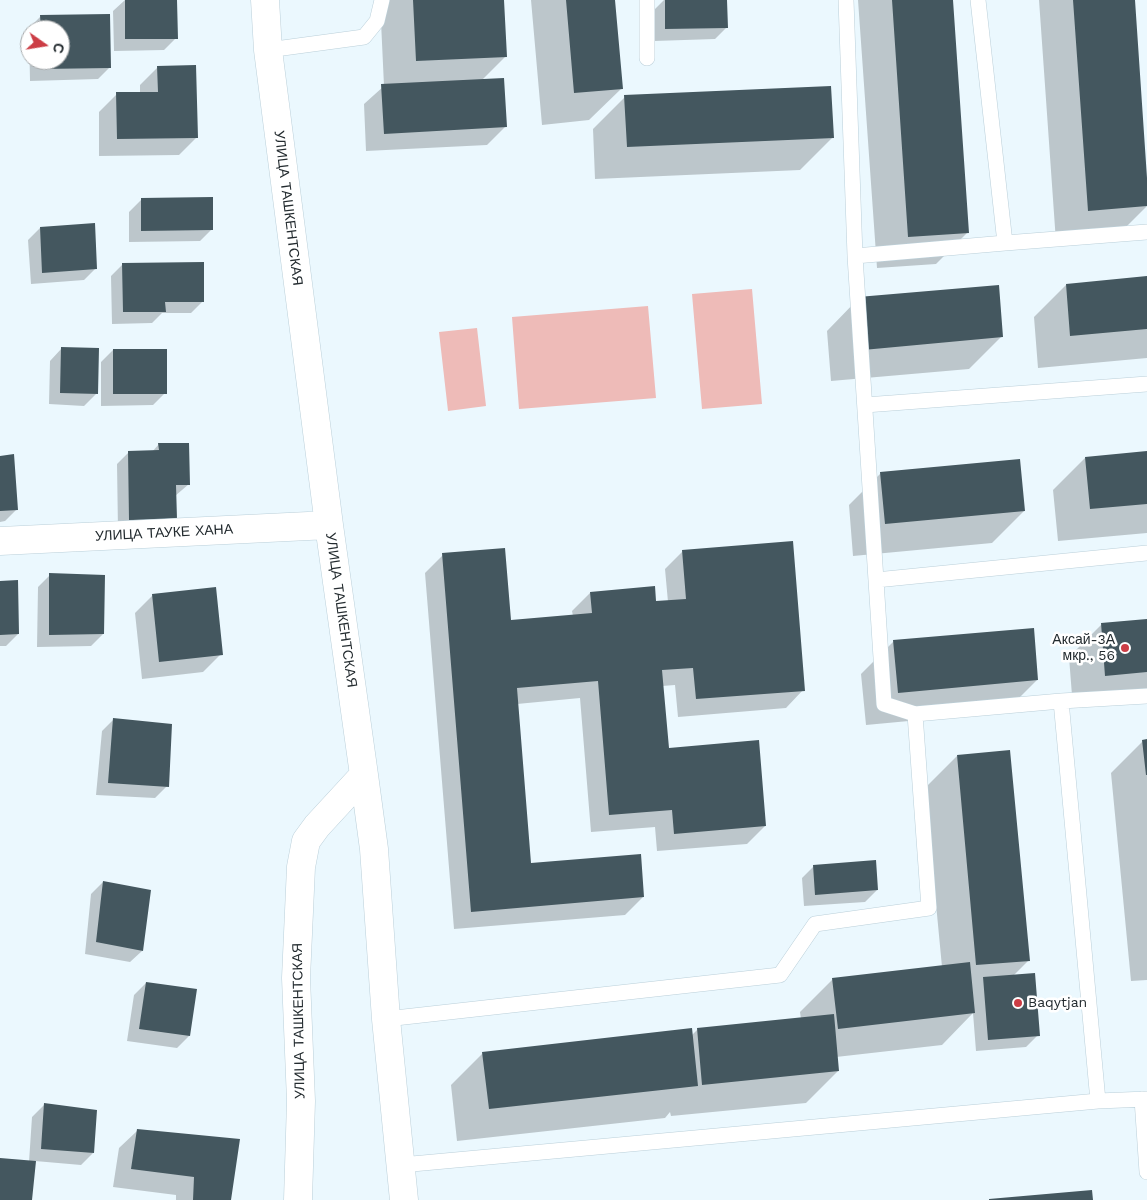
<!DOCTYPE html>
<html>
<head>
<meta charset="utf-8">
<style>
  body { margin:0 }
  #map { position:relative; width:1147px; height:1200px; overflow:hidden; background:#ebf8fe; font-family:"Work Sans",sans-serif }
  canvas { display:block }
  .north { position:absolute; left:20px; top:20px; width:50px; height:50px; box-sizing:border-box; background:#fff; border:1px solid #a7aaac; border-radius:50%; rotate:103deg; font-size:14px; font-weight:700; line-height:20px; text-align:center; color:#232b2f }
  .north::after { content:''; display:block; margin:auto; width:18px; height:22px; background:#cc3d45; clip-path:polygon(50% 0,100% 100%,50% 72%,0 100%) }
</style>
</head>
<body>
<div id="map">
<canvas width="1147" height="1200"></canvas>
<div class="north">С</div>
</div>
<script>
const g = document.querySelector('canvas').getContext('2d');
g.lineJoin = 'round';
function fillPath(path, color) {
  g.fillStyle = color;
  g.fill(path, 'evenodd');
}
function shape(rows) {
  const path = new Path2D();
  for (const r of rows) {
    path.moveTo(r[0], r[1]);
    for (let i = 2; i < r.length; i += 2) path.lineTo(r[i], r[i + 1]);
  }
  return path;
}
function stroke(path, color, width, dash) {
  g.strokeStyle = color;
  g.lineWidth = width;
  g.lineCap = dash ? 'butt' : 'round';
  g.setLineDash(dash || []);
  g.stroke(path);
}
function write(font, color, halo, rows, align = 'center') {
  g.font = font + ' "Work Sans",sans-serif';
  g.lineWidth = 5;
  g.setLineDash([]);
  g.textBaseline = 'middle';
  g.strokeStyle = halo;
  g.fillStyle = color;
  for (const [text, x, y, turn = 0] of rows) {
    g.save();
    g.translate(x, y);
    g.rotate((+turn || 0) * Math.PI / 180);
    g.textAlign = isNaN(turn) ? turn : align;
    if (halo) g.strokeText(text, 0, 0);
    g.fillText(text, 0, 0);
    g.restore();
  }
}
fillPath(shape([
  [752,289,762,404,702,409,692,294],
  [648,306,656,398,519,409,512,317],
  [477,328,486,406,448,411,439,332]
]), '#eebbb8');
fillPath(shape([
  [125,0,176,0,176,38,164,50,114,51,113,11],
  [380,0,503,0,506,56,482,80,505,127,487,145,366,151,364,104,384,86],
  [531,0,613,0,622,88,589,120,542,125],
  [664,0,726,0,727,27,715,39,654,41,654,10],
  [858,0,952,0,968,232,936,264,877,268],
  [1039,0,1133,0,1147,206,1115,238,1056,242],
  [109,15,110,67,98,79,30,81,29,28,41,16],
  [30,30,60,30,60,60,30,60],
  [158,67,197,137,179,155,99,156,99,112,117,94,140,93,140,85],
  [625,97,832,138,800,170,595,179,593,129],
  [141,200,212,229,200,241,129,242,129,212],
  [93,225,96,268,84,280,31,284,28,240,40,228],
  [123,264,203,301,191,313,162,313,152,323,112,324,111,276],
  [1147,277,1147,358,1038,368,1034,317,1066,285],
  [859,298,1002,336,969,369,831,381,827,331],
  [62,348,96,394,84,406,49,404,50,361],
  [113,350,165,393,153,405,101,406,101,362],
  [159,444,189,484,175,496,164,530,118,531,117,464,129,452,152,452],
  [1147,452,1147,533,1058,541,1053,490,1085,458],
  [0,457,17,509,5,521,0,522],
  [881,473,1024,511,992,543,853,556,849,505],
  [683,551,803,690,786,708,678,717,675,685,662,686,668,750,765,826,747,844,657,851,655,827,591,832,580,698,517,704,530,865,643,897,625,915,454,929,425,573,443,555,510,621,573,616,572,611,590,593,655,603,668,602,665,569],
  [50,575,103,634,91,646,37,647,38,587],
  [0,582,18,634,6,646,0,646],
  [153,595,221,654,203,672,142,679,135,613],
  [1147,621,1147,701,1073,708,1069,657,1101,625],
  [894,641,1037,680,1005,712,866,725,861,674],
  [114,719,167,786,155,798,96,795,102,731],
  [1147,740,1147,980,1131,981,1111,773,1143,741],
  [957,756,1029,960,1013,976,1038,1035,1026,1047,976,1051,973,1013,942,1045,836,1057,838,1071,806,1103,671,1116,670,1112,665,1118,457,1141,451,1085,483,1053,691,1036,698,1029,801,1019,800,1012,833,979,942,967,925,788],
  [814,866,877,890,865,902,804,906,802,878],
  [103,882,142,951,130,962,85,954,91,894],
  [146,983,196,990,189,1036,177,1048,127,1041,134,995],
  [44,1105,93,1153,81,1165,35,1161,30,1200,0,1200,0,1160,29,1162,32,1117],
  [137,1131,229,1200,176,1200,176,1195,113,1187,119,1148]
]), '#0003');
fillPath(shape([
  [125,0,177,0,178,39,125,39],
  [413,0,504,0,507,57,416,61],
  [566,0,615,0,623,89,574,93],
  [665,0,727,0,728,28,665,29],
  [892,0,953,0,969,233,908,237],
  [1073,0,1135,0,1147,178,1147,206,1088,211],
  [110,14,111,68,41,69,41,60,60,60,60,30,41,30,40,15],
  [196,65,198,138,117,139,116,92,158,92,157,66],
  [504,78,507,127,384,134,381,84],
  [831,86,834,138,627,147,624,95],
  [213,197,213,230,141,231,141,198],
  [95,223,97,269,42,273,40,227],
  [204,262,204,302,165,302,166,312,123,312,122,263],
  [1147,276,1147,329,1070,336,1066,284],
  [999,285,1003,337,863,350,858,297],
  [61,347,99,348,98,394,60,393],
  [113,349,167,349,167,394,113,394],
  [158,443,189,443,190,485,176,485,177,519,129,520,128,451,159,450],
  [1147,451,1147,504,1090,509,1085,457],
  [14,454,18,510,0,511,0,456],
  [1020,459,1025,511,885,524,880,472],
  [793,541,805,691,696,699,693,668,662,670,669,748,759,740,766,826,674,834,672,810,609,815,598,681,517,688,531,863,641,854,644,897,471,912,442,553,505,548,511,620,592,613,590,592,655,586,656,601,686,599,682,550],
  [49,573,105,575,104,634,49,635],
  [18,580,19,634,0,635,0,581],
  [216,587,223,655,159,662,152,594],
  [1147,619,1147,672,1105,676,1101,623],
  [1034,628,1038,680,898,693,893,640],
  [113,718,172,724,169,787,108,783],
  [1147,739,1147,775,1146,775,1142,740],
  [1010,750,1030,961,976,965,957,755],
  [876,860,878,890,815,895,813,865],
  [103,881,151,890,143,951,96,942],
  [970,962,975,1013,838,1029,832,978],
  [1035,973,1040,1036,988,1040,983,977],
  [146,982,197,989,190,1036,139,1029],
  [834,1014,839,1071,702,1085,697,1028],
  [692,1028,698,1086,489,1109,482,1052],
  [44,1103,97,1110,94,1153,41,1149],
  [137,1129,240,1139,231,1200,193,1200,194,1177,131,1169],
  [0,1158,36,1161,32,1200,0,1200],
  [1092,1190,1093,1200,989,1200,989,1199]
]), '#44575f');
const lane = shape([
  [647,0,647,58],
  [978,0,1005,243,1147,232],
  [268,50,364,37,377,21,382,0],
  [855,256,1005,243],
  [865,405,1147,384],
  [876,580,1147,553],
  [1061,701,1098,1101],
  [915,714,1061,701,1147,696],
  [386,1019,780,975,815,924,929,908,915,714,884,704,855,256,846,0],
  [1142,1099,1147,1172],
  [401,1165,1098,1101,1147,1099]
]);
const street = shape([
  [265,0,268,50,329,525,364,775,317,826,306,841,301,867,296,978,301,1101,298,1200],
  [0,541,329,525],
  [364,775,374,849,386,1019,404,1200]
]);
stroke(lane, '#bacfd9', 16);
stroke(street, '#bacfd9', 29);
stroke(lane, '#fff', 15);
stroke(street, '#fff', 28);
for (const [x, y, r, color] of [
  [1125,648,5,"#cc3d45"],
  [1018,1003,5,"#cc3d45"]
]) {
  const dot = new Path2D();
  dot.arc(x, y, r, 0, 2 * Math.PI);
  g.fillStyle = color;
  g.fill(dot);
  stroke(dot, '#fff', 2);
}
write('14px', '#232b2f', '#fff', [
  ["УЛИЦА ТАШКЕНТСКАЯ",288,208,83],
  ["УЛИЦА ТАУКЕ ХАНА",164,533,-3],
  ["УЛИЦА ТАШКЕНТСКАЯ",341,610,82],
  ["УЛИЦА ТАШКЕНТСКАЯ",299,1021,-91]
]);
write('14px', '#232b2f', '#fff', [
  ["Аксай-3А",1115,640],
  ["мкр., 56",1115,656],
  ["Baqytjan",1028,1003,"left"]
], 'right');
</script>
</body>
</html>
